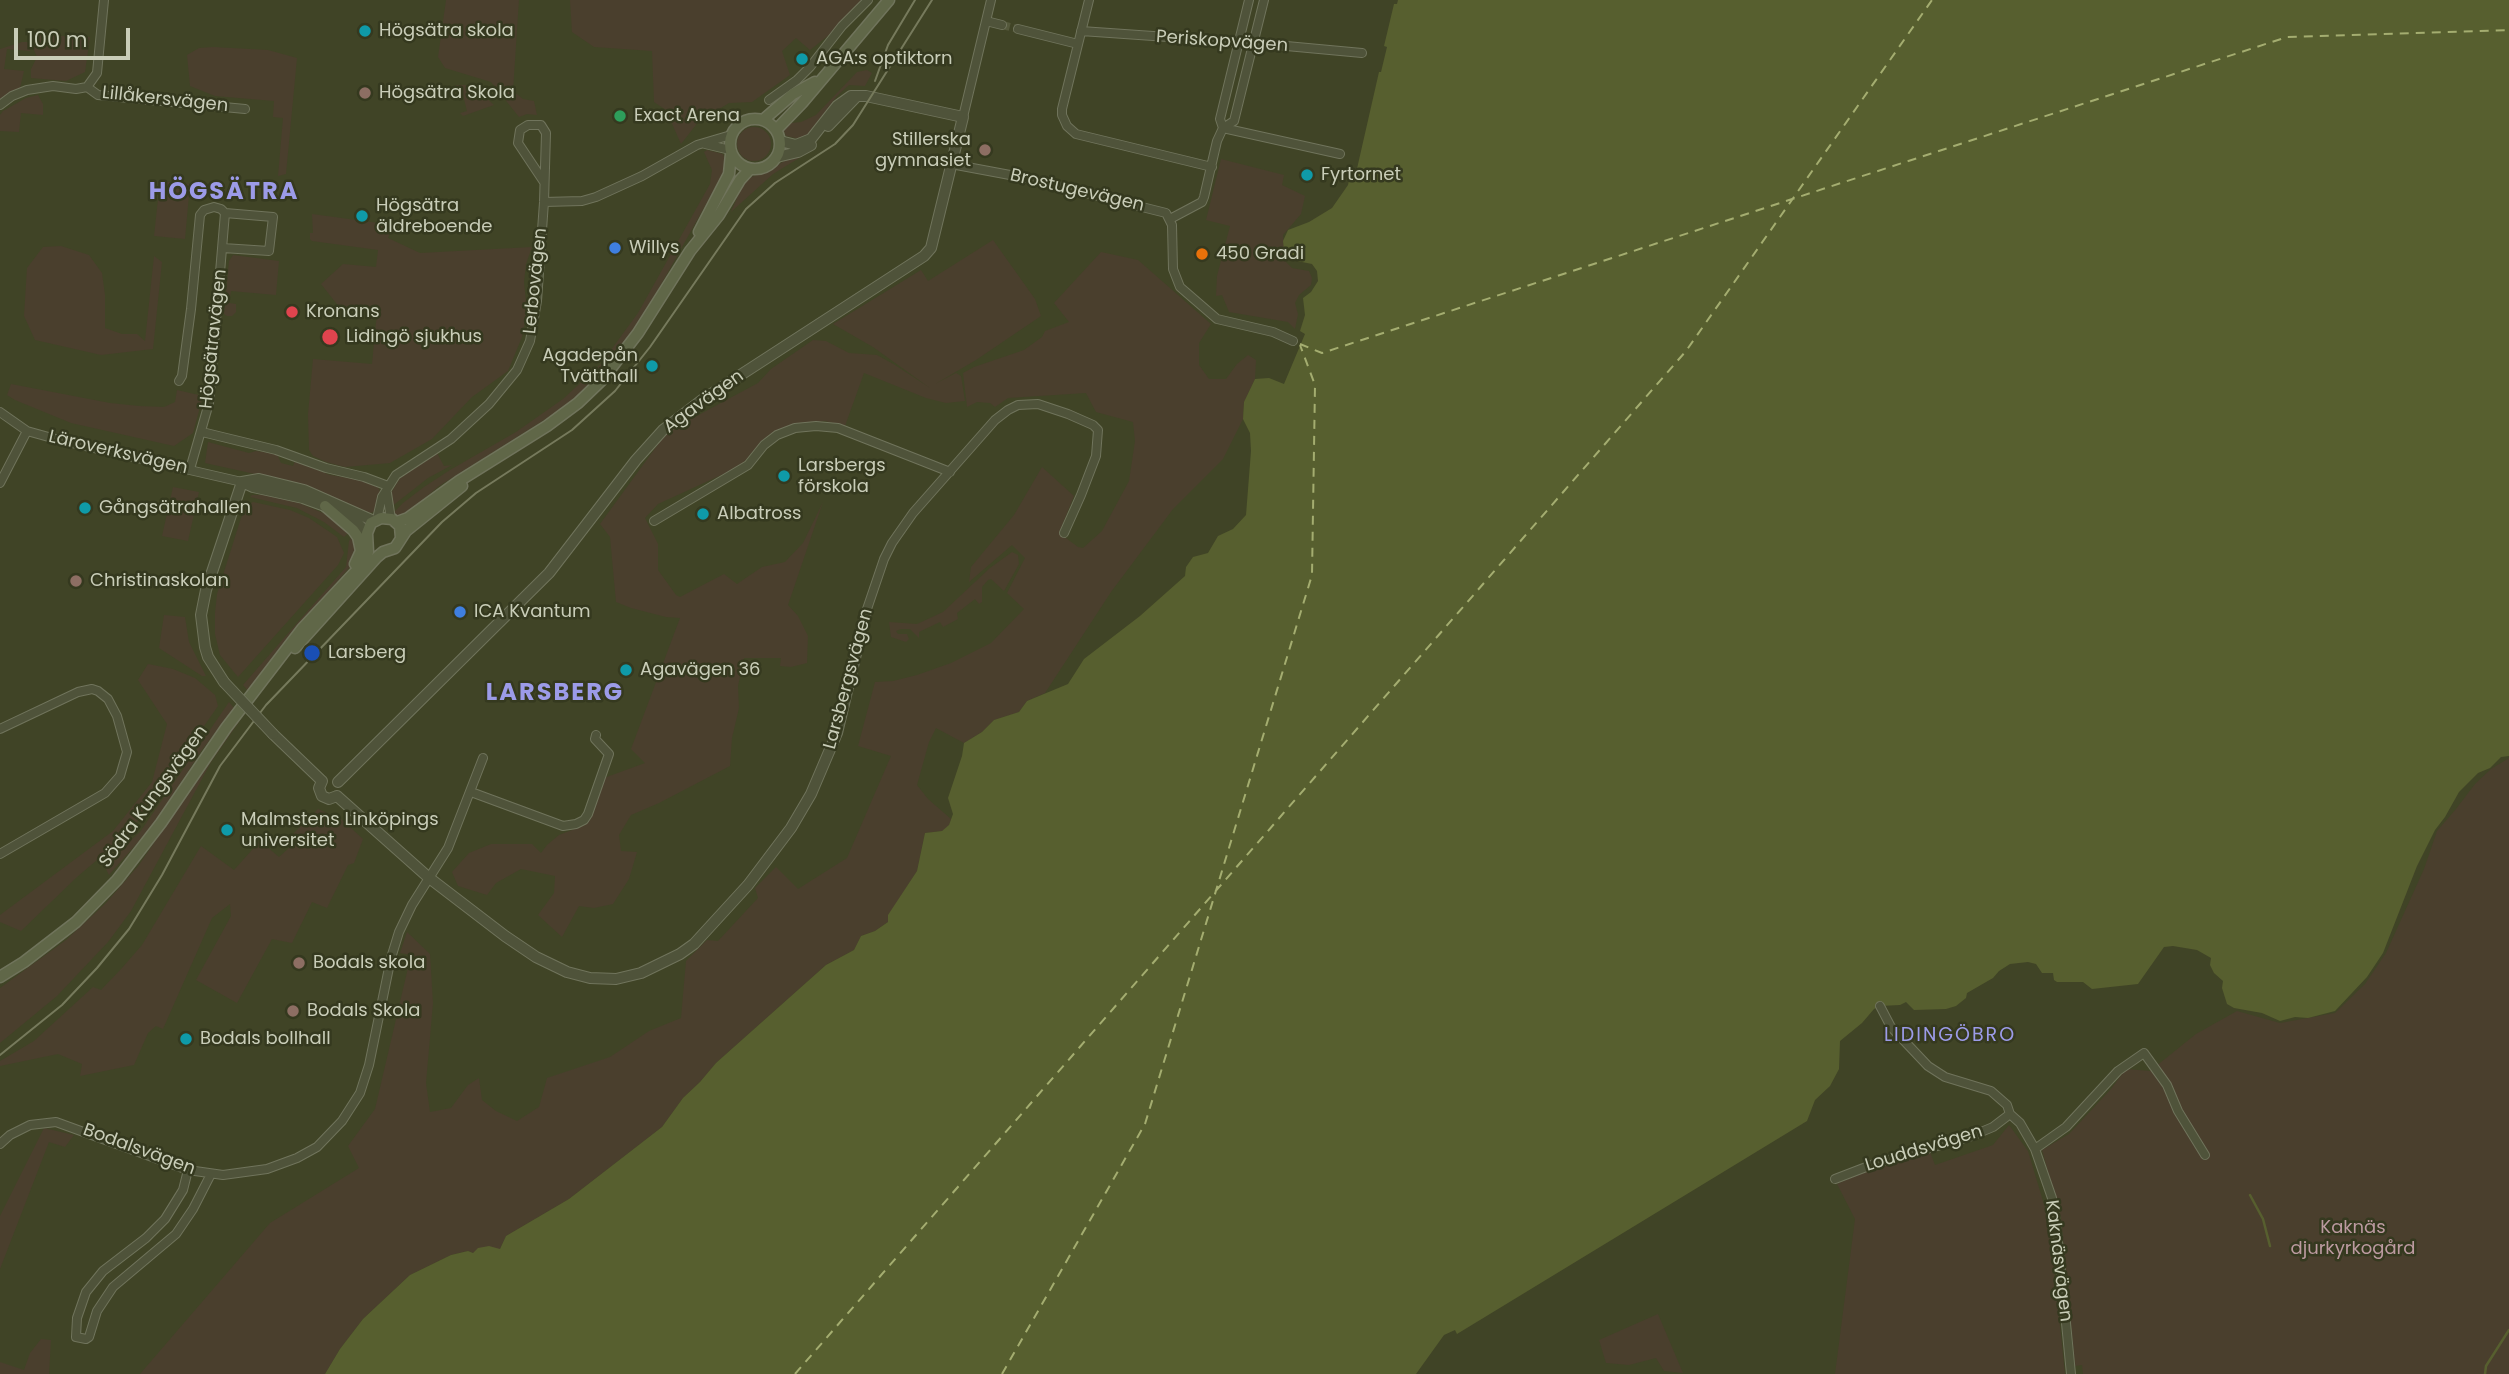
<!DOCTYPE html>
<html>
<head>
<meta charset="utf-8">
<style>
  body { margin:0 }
  #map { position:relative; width:2509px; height:1374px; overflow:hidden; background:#404426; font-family:Poppins,sans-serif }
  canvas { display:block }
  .scale { position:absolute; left:14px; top:28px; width:116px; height:32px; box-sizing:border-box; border:4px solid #c9cdb8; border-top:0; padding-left:9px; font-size:21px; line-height:24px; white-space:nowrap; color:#c9cdb8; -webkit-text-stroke:5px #35391f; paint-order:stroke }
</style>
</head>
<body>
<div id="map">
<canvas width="2509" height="1374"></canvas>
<div class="scale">100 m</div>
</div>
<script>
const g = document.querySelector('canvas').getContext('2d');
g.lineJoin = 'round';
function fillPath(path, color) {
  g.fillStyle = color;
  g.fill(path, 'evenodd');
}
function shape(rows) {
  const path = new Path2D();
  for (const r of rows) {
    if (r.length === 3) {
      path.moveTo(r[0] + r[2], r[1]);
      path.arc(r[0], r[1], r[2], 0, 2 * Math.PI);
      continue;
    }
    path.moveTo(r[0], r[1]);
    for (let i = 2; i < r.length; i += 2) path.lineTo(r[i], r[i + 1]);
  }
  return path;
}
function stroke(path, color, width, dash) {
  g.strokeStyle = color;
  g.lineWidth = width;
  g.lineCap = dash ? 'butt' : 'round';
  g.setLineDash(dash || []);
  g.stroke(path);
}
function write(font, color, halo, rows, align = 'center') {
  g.font = font + ' Poppins,sans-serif';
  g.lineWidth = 5;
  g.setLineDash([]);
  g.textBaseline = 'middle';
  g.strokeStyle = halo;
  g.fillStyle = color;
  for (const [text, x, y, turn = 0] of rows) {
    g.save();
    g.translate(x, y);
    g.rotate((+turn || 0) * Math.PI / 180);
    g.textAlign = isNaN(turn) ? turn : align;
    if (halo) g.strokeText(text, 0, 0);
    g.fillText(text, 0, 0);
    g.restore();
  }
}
fillPath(shape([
  [446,0,519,0,513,91,523,99,534,101,537,115,527,114,519,117,491,82,445,68,438,57],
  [570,0,863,0,834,31,810,50,796,38,782,51,790,75,752,102,729,103,699,121,681,144,666,110,654,102,652,51,594,47,572,32],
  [34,35,90,37,85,72,66,81,31,78,31,69,37,57,33,48],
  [22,42,30,42,30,51,7,49,4,69,24,71,20,88,0,100,0,49],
  [213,47,268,50,297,58,286,174,278,176,283,118,273,117,274,101,215,96,190,86,187,55,199,48],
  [867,70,872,73,865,86,849,85,837,96,809,134,800,139,786,136,783,129,789,120,791,123,801,122,816,115,857,72],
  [455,85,465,85,478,90,494,105,463,116,460,113,467,111,462,91,456,90],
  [38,95,43,104,43,115,21,113,19,132,0,131,0,115,3,111,26,98],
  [754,144,17],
  [707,150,723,154,726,162,724,172,649,306,630,336,601,373,576,397,552,415,439,486,405,515,394,516,393,513,403,503,424,487,450,470,516,432,563,399,600,365,638,313,710,184,712,170,704,152],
  [796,154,804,155,773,174,731,212,745,179,766,172],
  [1221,159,1284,175,1282,185,1305,196,1301,214,1283,235,1286,262,1292,268,1309,271,1312,278,1311,285,1299,295,1295,303,1298,314,1295,329,1288,322,1229,312,1222,295,1216,296,1217,276,1230,226,1206,220],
  [160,181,190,184,185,239,154,236],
  [312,214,393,225,388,238,420,253,532,247,526,264,524,282,527,312,522,337,508,371,472,397,432,439,390,463,345,467,326,462,313,456,309,450,308,414,313,359,372,364,377,312,340,308,321,284,343,264,376,267,378,250,312,241,310,239,310,233,313,233],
  [993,240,1035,299,1041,316,976,360,935,384,956,373,961,376,965,401,946,403,926,398,864,373,845,426,825,421,780,429,766,437,743,463,730,471,658,504,645,518,658,544,658,570,676,595,680,597,724,574,737,584,762,567,785,562,803,543,823,502,788,605,798,616,808,636,807,663,791,667,780,666,781,658,744,658,738,686,739,708,732,738,730,766,659,803,631,815,619,835,621,851,637,852,629,879,613,904,594,908,579,906,562,937,538,915,554,893,555,876,521,869,496,883,487,895,458,886,452,872,469,853,491,844,532,844,541,853,547,845,559,835,585,825,591,816,604,778,645,763,631,749,680,618,666,617,631,608,616,602,610,537,600,524,667,432,758,383,771,369,813,340,826,341,849,353,877,355,895,365,930,388,873,347,833,324,921,270,928,281],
  [61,246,89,255,102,273,105,295,105,328,122,334,137,334,145,341,154,256,162,262,153,349,101,355,35,340,24,316,27,268,43,247],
  [1101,252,1138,260,1211,324,1199,343,1199,365,1209,379,1226,379,1237,364,1248,355,1256,360,1255,379,1244,402,1243,419,1223,459,1173,509,1111,592,1045,693,1027,701,1019,712,994,720,982,732,964,743,936,728,929,742,917,785,928,799,951,819,949,826,942,831,925,833,917,871,889,915,888,922,875,931,861,936,854,950,826,965,716,1063,700,1082,683,1098,662,1127,569,1199,506,1236,500,1249,473,1253,468,1251,451,1255,410,1275,363,1319,340,1349,325,1374,140,1374,270,1223,359,1168,348,1146,375,1109,411,955,400,953,407,932,430,954,433,1003,426,1083,430,1112,451,1108,468,1085,479,1078,482,1100,496,1111,517,1121,539,1107,547,1078,610,1057,649,1031,681,1018,686,961,707,940,718,941,758,898,755,888,776,867,798,889,847,858,891,756,858,746,875,682,893,681,917,675,951,663,991,643,1024,609,1007,593,1025,558,1012,545,969,582,971,567,1014,515,1042,467,1074,496,1059,533,1078,547,1083,548,1102,531,1129,481,1135,441,1133,422,1096,412,1086,393,1008,398,995,407,990,403,977,402,967,407,963,373,974,367,1024,350,1042,337,1045,331,1069,322,1054,303],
  [233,255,279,261,276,295,231,291,229,303,236,304,236,312,232,316,227,316,224,314,229,261],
  [11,384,110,403,139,406,164,407,175,402,177,390,203,396,193,433,174,446,71,423,15,400,7,395],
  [208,442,249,453,256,451,277,454,281,463,293,466,295,461,330,475,361,480,378,487,380,491,378,505,375,512,369,513,273,478,205,463],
  [437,453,444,466,452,465,428,478,391,507,391,493,400,478],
  [173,487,199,492,188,541,162,536],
  [252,495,265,495,299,503,335,518,350,531,344,537,324,522,297,508,250,497],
  [253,502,290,510,309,518,337,537,344,553,338,565,238,677,220,655,215,634,215,613,217,594,241,518,248,505],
  [353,535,357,551,350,567,289,636,249,692,243,685,346,567,349,541],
  [1012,552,1018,555,1019,564,1004,591,991,579,988,580,982,587,982,602,979,604,975,599,957,613,958,619,943,627,940,622,919,632,919,638,910,629,901,629,896,631,898,634,907,634,909,639,906,642,891,637,889,622,917,624,943,612,990,568],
  [164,615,185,617,189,642,206,676,202,676,159,648],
  [148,664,173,669,195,678,215,695,218,706,131,831,77,877,21,931,0,922,0,915,113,831,152,782,167,724,138,680],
  [229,702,234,708,202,750,153,825,109,875,104,865,140,832],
  [239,717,241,719,211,762,131,911,108,942,57,996,0,1043,0,988,66,940,106,903,139,865],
  [2509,758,2509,1374,2083,1374,2082,1365,2075,1366,2061,1218,2042,1150,2069,1134,2111,1089,2126,1069,2150,1071,2196,1034,2237,1011,2280,1023,2335,1013,2365,984,2386,953,2424,869,2437,831,2456,809,2475,784,2491,769],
  [318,809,341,819,363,839,354,863,348,865,327,908,312,902,292,943,272,939,237,1003,196,980,231,916,230,904,212,918,163,1029,156,1026,148,1033,134,1065,80,1076,82,1064,58,1054,0,1066,0,1061,34,1041,93,987,101,990,122,968,142,945,201,846,234,870,260,841,279,857,289,848,287,840],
  [2009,1125,2028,1151,2049,1221,2065,1374,1835,1374,1855,1219,1837,1184,1857,1175,1930,1152,1935,1165,1993,1145],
  [44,1128,74,1135,65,1147,49,1142,0,1269,0,1216],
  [1658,1314,1683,1373,1664,1371,1656,1358,1629,1365,1606,1363,1599,1340],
  [41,1339,51,1340,49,1374,0,1374,0,1362,24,1370,30,1353]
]), '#4a3f2d');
fillPath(shape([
  [1398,0,2509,0,2509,756,2501,757,2490,768,2478,773,2459,792,2445,817,2435,830,2417,866,2383,953,2367,977,2335,1011,2308,1018,2295,1017,2280,1021,2262,1013,2234,1008,2227,1004,2222,988,2223,981,2214,973,2210,965,2211,958,2197,950,2173,946,2164,947,2138,984,2092,989,2083,982,2057,982,2054,980,2053,973,2042,973,2036,964,2028,962,2010,964,1999,971,1993,978,1967,993,1966,998,1956,1006,1946,1009,1914,1010,1906,1002,1900,1005,1880,1006,1874,1009,1862,1023,1840,1041,1839,1069,1830,1086,1815,1100,1807,1121,1457,1334,1455,1330,1444,1335,1416,1374,325,1374,340,1349,363,1319,410,1275,451,1255,468,1251,473,1253,478,1248,489,1246,500,1249,506,1236,569,1199,662,1127,683,1098,700,1082,716,1063,826,965,854,950,861,936,875,931,888,922,888,915,917,871,925,833,942,831,949,825,953,814,948,798,962,756,964,743,982,732,994,720,1019,712,1027,701,1068,684,1084,659,1140,616,1185,576,1186,567,1193,557,1208,553,1218,536,1233,529,1246,515,1251,451,1250,433,1243,419,1244,402,1255,379,1269,378,1284,384,1305,334,1300,331,1305,315,1303,298,1311,292,1318,281,1317,271,1312,264,1292,260,1284,250,1283,241,1288,230,1309,222,1332,208,1348,185,1351,172,1356,173,1379,72,1381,72,1387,47,1384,46,1394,4,1397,4]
]), '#575f2f');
stroke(shape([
  [2250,1195,2263,1219,2270,1246],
  [2485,1374,2486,1366,2509,1330]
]), '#575f2f', 2.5);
stroke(shape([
  [1300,344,1322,353,2287,37,2509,30],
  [795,1374,1686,351,1932,0],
  [1002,1374,1145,1124,1312,575,1315,385,1300,345]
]), '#a4ad70', 2, [9, 7]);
stroke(shape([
  [1002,25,1018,29]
]), '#55593c', 8, [8, 4]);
const minor = shape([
  [1089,0,1062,109,1062,115,1067,126,1076,134,1212,167],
  [986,21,1002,25],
  [1018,29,1078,44],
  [1081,31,1254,43,1362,53],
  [87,87,98,95,245,109],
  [769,100,797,80,810,67,842,26,868,0],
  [0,105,12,96,27,90,53,86,76,89,87,87,97,73,104,0],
  [963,117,991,0],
  [1223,128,1220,119,1249,0],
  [1223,128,1340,154],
  [705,144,730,150],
  [951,164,1026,178,1166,213,1172,225,1173,269,1180,287,1217,319,1273,332,1293,341],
  [544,202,582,201,596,197,642,176,697,145,731,135],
  [1170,219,1202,202,1204,197,1217,141,1223,128,1234,121,1264,0],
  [179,381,182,376,191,309,200,215,204,210,214,207,221,209,225,213],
  [0,412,27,431,63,441,242,482],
  [202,432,276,450,326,468,364,477,388,486],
  [190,469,209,403,225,213,273,217,269,251,223,248],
  [0,483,27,431],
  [387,493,391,519],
  [377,519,382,497,396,475,451,439,489,404,517,370,530,341,537,301,544,202,546,133,541,125,528,125,520,130,518,143,544,182],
  [654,521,748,465,764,445,777,435,795,428,816,426,838,428,950,472],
  [866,612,884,559,892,543,913,513,995,420,1008,410,1018,405,1038,404,1068,414,1093,425,1098,430,1096,456,1081,495,1064,533],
  [0,729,78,692,92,689,98,691,108,699,117,716,127,752,120,776,105,793,0,854],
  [471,792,563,826,576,824,584,820,588,814,609,754,595,739,596,735],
  [1880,1006,1891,1027,1928,1066,1945,1077,1991,1091,2007,1105,2010,1114,2020,1123,2035,1149,2052,1198,2056,1221,2071,1374],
  [0,1144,10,1135,30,1125,56,1122,188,1170,223,1175,267,1169,297,1158,317,1147,342,1121,360,1093,369,1065,391,958,399,932,412,905,448,848,483,758],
  [2035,1149,2066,1127,2118,1071,2144,1053,2167,1085,2178,1111,2205,1155],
  [188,1170,183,1190,165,1219,146,1238,103,1271,86,1292,77,1318,76,1337,86,1339,89,1337,97,1311,113,1287,176,1234,193,1209,211,1174],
  [1835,1179,1874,1164,1969,1137,1993,1127,2010,1114]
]);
const tertiary = shape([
  [828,126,857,96],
  [777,157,798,152,811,145],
  [242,482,259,479,304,490,374,521],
  [242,482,253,487,303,498,325,506,356,522,367,533],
  [224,682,208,657,205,647,201,615,206,590,242,482],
  [273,734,322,781],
  [322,781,319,788,322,796,329,799,337,796],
  [338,782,549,573,636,460,663,430,702,400,924,256,931,248,963,117,866,96,851,96,837,106,811,139,796,145,780,141],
  [337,796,428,877,505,936,536,957,567,972,590,978,616,979,641,973,680,954,694,944,748,885,791,828,811,794,837,733,866,612]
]);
const secondary = shape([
  [755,144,25],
  [763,120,793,94,815,82],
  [776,130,802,103,889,0],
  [699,232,729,174,731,154],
  [325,506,353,530,358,537,361,551,355,564],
  [397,522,408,518,459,481,547,426,578,403,602,380,638,333,690,251,719,215,740,180,750,169],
  [295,648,377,557,383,552,395,548,406,531,462,486],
  [0,977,24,962,76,922,117,880,161,823,226,728,282,655,302,629,360,567,368,552,367,533,371,523,381,518,392,519,400,526,401,538]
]);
stroke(minor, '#70745c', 10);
stroke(tertiary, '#70745c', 12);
stroke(secondary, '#70745c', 13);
stroke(minor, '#4f533a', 8);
stroke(tertiary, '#4f533a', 10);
stroke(secondary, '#606748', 10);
stroke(shape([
  [875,81,888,45,915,0],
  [0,1055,62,1005,97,968,129,929,162,875,220,766,266,705,442,522,476,493,572,430,615,391,650,347,746,209,775,183,835,144,853,125,932,0]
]), '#767a5c', 2);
const tertiaryBridge = shape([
  [224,682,273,734]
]);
stroke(tertiaryBridge, '#70745c', 12, []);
stroke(tertiaryBridge, '#4f533a', 10);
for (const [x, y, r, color] of [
  [365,31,7,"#0f9aa8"],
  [802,59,7,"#0f9aa8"],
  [365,93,7,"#8d6e63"],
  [620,116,7,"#2e9e5b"],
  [985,150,7,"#8d6e63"],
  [1307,175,7,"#0f9aa8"],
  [362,216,7,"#0f9aa8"],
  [615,248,7,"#3f7fe0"],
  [1202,254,7,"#e8710a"],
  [292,312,7,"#e0444e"],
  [330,337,9,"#e0444e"],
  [652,366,7,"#0f9aa8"],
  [784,476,7,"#0f9aa8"],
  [85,508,7,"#0f9aa8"],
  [703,514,7,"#0f9aa8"],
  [76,581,7,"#8d6e63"],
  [460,612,7,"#3f7fe0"],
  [312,653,9,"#1a4fb4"],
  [626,670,7,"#0f9aa8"],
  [227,830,7,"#0f9aa8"],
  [299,963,7,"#8d6e63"],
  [293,1011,7,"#8d6e63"],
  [186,1039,7,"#0f9aa8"]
]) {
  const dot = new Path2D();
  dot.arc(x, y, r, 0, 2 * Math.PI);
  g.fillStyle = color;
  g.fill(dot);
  stroke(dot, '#35391f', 2.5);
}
write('18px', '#c9cdb8', '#35391f', [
  ["Högsätra skola",379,31],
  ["AGA:s optiktorn",816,59],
  ["Högsätra Skola",379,93],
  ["Exact Arena",634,116],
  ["Stillerska",971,140,"right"],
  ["gymnasiet",971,161,"right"],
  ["Fyrtornet",1321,175],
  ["Högsätra",376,206],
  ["äldreboende",376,227],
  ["Willys",629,248],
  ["450 Gradi",1216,254],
  ["Kronans",306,312],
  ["Lidingö sjukhus",346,337],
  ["Agadepån",638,356,"right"],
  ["Tvätthall",638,377,"right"],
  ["Larsbergs",798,466],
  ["förskola",798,487],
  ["Gångsätrahallen",99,508],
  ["Albatross",717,514],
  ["Christinaskolan",90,581],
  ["ICA Kvantum",474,612],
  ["Larsberg",328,653],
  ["Agavägen 36",640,670],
  ["Malmstens Linköpings",241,820],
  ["universitet",241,841],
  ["Bodals skola",313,963],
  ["Bodals Skola",307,1011],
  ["Bodals bollhall",200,1039]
], 'left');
write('18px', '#c9cdb8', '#35391f', [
  ["Periskopvägen",1222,42,4],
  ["Lillåkersvägen",165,100,6],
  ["Brostugevägen",1077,191,13],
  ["Lerbovägen",536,281,-84],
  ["Högsätravägen",214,339,-84],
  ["Agavägen",704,402,-36],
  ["Läroverksvägen",118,453,13],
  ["Larsbergsvägen",849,679,-75],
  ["Södra Kungsvägen",154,797,-54],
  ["Louddsvägen",1924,1149,-17],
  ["Bodalsvägen",139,1150,20],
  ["Kaknäsvägen",2058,1261,83]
]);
write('18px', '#bc9aa0', '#35391f', [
  ["Kaknäs",2353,1228],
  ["djurkyrkogård",2353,1249]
]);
g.letterSpacing = '2px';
write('19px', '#9c9be8', '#35391f', [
  ["LIDINGÖBRO",1950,1036]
]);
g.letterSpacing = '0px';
g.letterSpacing = '2px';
write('bold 24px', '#9c9be8', '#35391f', [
  ["HÖGSÄTRA",224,193],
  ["LARSBERG",555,694]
]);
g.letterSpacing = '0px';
</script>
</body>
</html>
